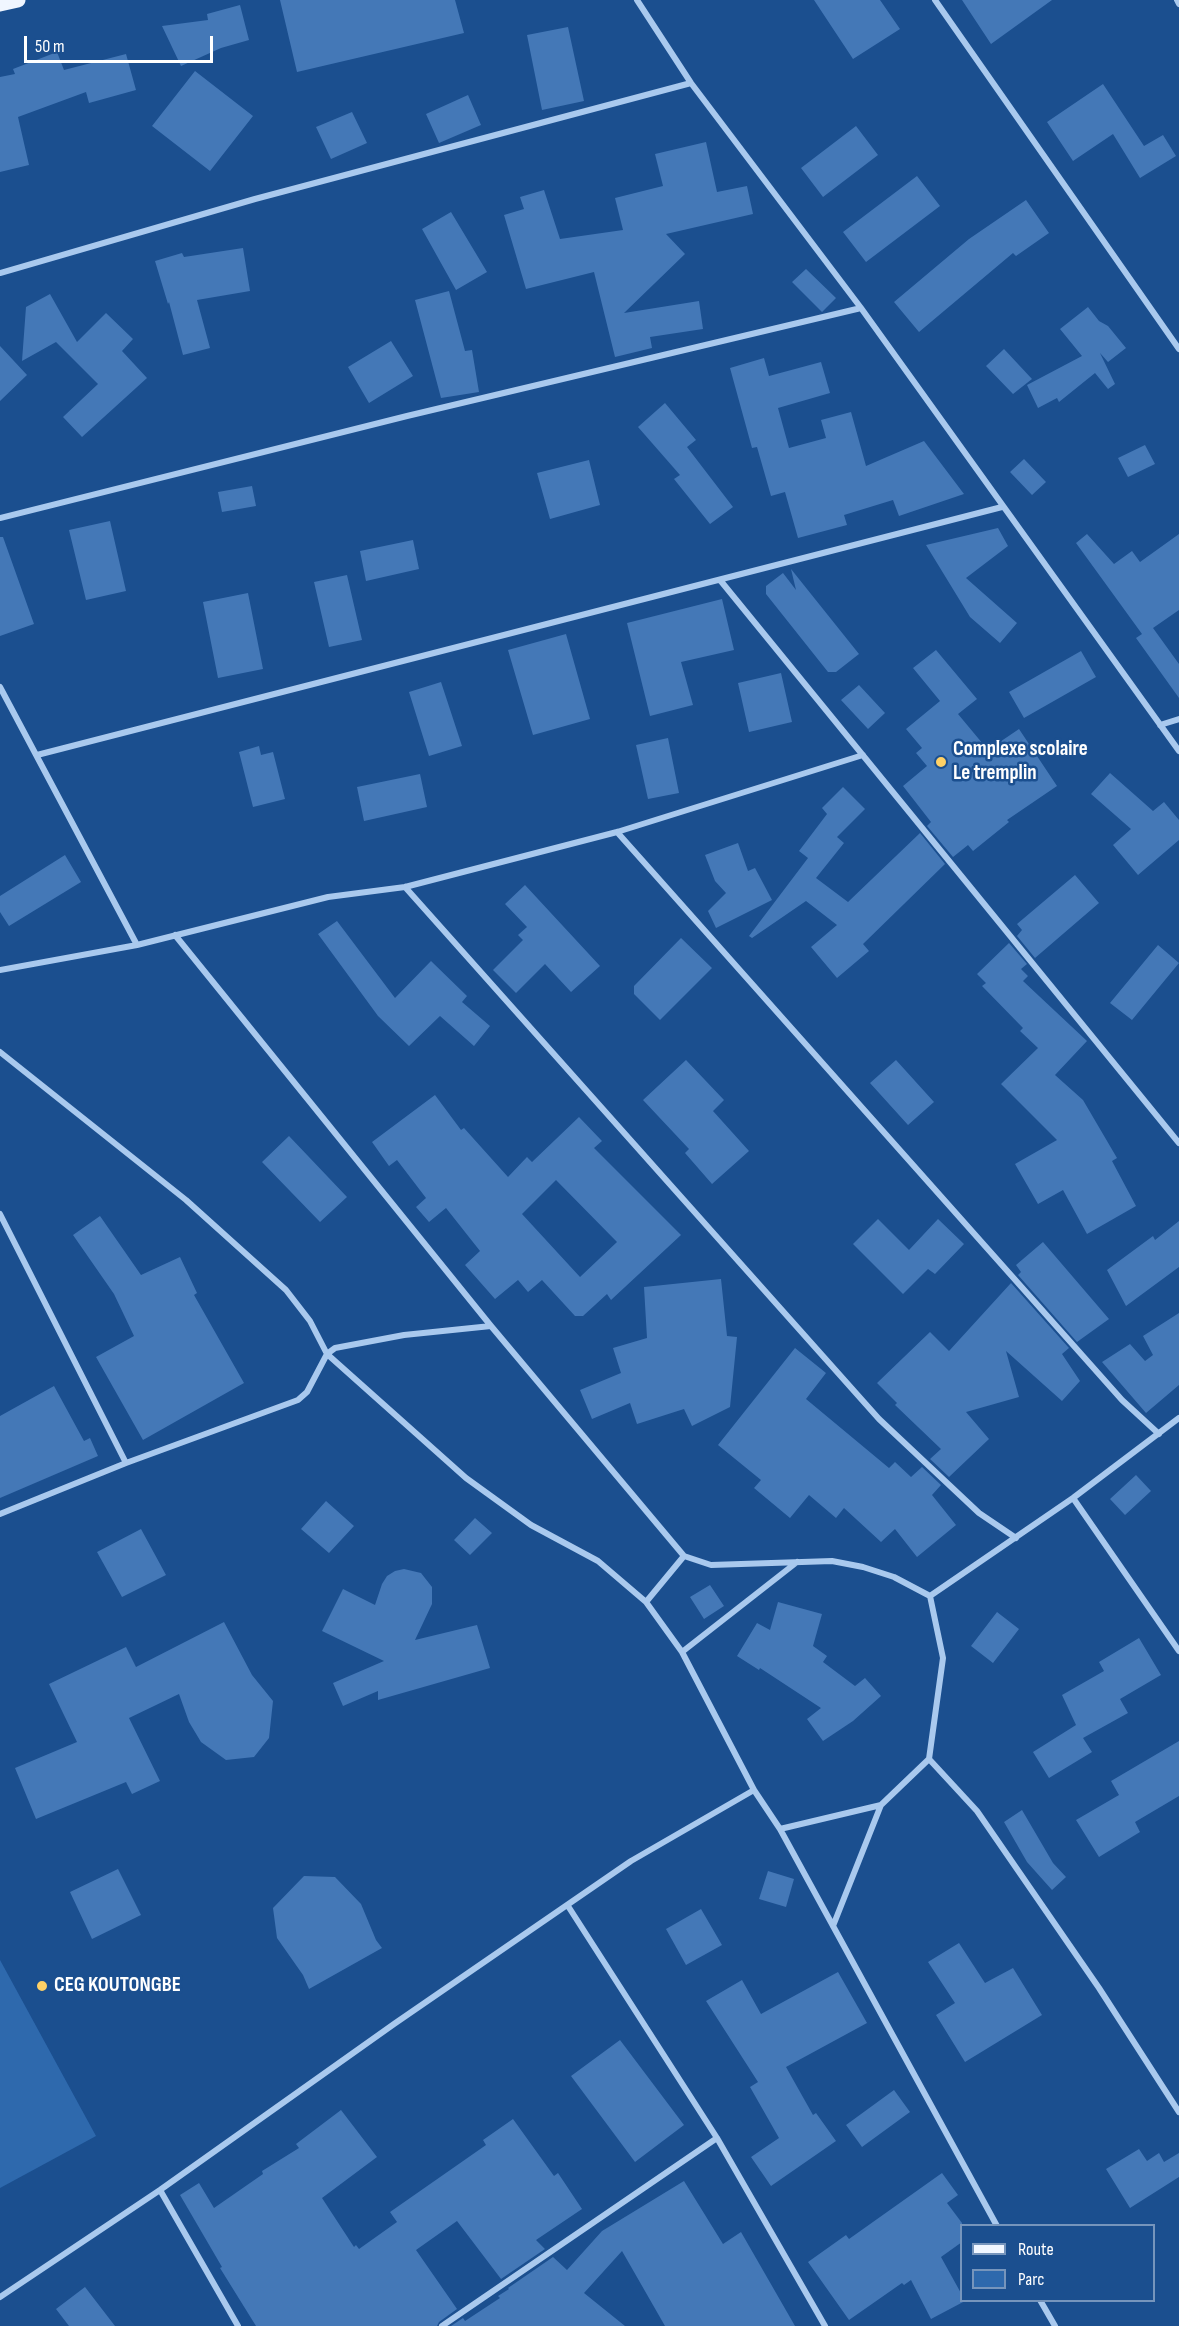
<!DOCTYPE html>
<html>
<head>
<meta charset="utf-8">
<style>
  body { margin:0 }
  #map { position:relative; width:1179px; height:2326px; overflow:hidden; background:#1b4f8f; font-family:"Sofia Sans Condensed",sans-serif }
  canvas { display:block }
  .legend { position:absolute; left:960px; top:2224px; width:195px; height:78px; box-sizing:border-box; background:#1b4f8f; border:2px solid #7695bc; margin:0; padding:8px 10px; list-style:none; font-size:18px; color:#fff }
  .legend li { display:flex; align-items:center; gap:12px; height:30px }
  .legend b { width:30px; border:2px solid #7695bc }
  .scale { position:absolute; left:24px; top:36px; width:189px; height:27px; box-sizing:border-box; border:3px solid #fff; border-top:0; padding-left:8px; font-size:18px; line-height:21px; white-space:nowrap; color:#fff; -webkit-text-stroke:4px #1b4f8f; paint-order:stroke }
</style>
</head>
<body>
<div id="map">
<canvas width="1179" height="2326"></canvas>
<ul class="legend">
<li><b style="height:8px;background:#f0f6ff"></b>Route</li>
<li><b style="height:16px;background:#2e69ad"></b>Parc</li>
</ul>
<div class="scale">50 m</div>
</div>
<script>
const g = document.querySelector('canvas').getContext('2d');
g.lineJoin = 'round';
function fillPath(path, color) {
  g.fillStyle = color;
  g.fill(path, 'evenodd');
}
function shape(rows) {
  const path = new Path2D();
  for (const r of rows) {
    path.moveTo(r[0], r[1]);
    for (let i = 2; i < r.length; i += 2) path.lineTo(r[i], r[i + 1]);
  }
  return path;
}
function stroke(path, color, width, dash) {
  g.strokeStyle = color;
  g.lineWidth = width;
  g.lineCap = dash ? 'butt' : 'round';
  g.setLineDash(dash || []);
  g.stroke(path);
}
function write(font, color, halo, rows, align = 'center') {
  g.font = font + ' "Sofia Sans Condensed",sans-serif';
  g.lineWidth = 5;
  g.setLineDash([]);
  g.textBaseline = 'middle';
  g.strokeStyle = halo;
  g.fillStyle = color;
  for (const [text, x, y, turn = 0] of rows) {
    g.save();
    g.translate(x, y);
    g.rotate((+turn || 0) * Math.PI / 180);
    g.textAlign = isNaN(turn) ? turn : align;
    if (halo) g.strokeText(text, 0, 0);
    g.fillText(text, 0, 0);
    g.restore();
  }
}
fillPath(shape([
  [0,1960,96,2136,0,2188]
]), '#2e69ad');
fillPath(shape([
  [280,0,455,0,464,33,297,72],
  [814,0,880,0,900,29,853,59],
  [962,0,1052,0,991,44],
  [240,5,249,40,221,48,181,66,162,26,208,20,207,14],
  [568,27,584,101,542,110,527,35],
  [57,52,64,70,126,54,136,90,89,103,86,92,18,117,29,165,0,172,0,77,15,74,13,69],
  [195,71,253,116,210,171,152,126],
  [1103,84,1144,146,1163,135,1176,156,1140,178,1113,134,1073,161,1047,122],
  [468,95,481,125,439,143,426,114],
  [352,112,367,143,331,159,316,127],
  [856,126,878,155,823,197,801,168],
  [706,142,717,192,747,186,753,214,666,234,685,254,624,313,699,301,703,329,650,337,652,348,615,357,594,272,526,289,504,215,524,209,520,197,544,190,560,239,623,230,615,198,663,186,655,154],
  [917,176,940,206,866,262,843,232],
  [1026,200,1049,233,1016,256,1013,253,919,332,894,302,969,239],
  [451,212,487,272,456,290,422,229],
  [243,248,250,291,197,300,210,348,183,355,169,302,168,304,155,261,182,253,184,257],
  [806,269,836,298,822,312,792,282],
  [449,291,465,351,472,350,479,392,441,398,415,300],
  [50,294,77,342,106,313,133,339,122,351,147,378,82,437,63,417,98,384,56,342,22,361,26,307],
  [1088,307,1099,321,1108,326,1126,348,1108,362,1100,353,1115,384,1108,389,1095,373,1059,402,1057,398,1038,408,1027,385,1082,356,1060,329],
  [391,341,413,376,369,403,348,367],
  [0,346,27,375,0,401],
  [1004,349,1032,379,1013,394,986,366],
  [764,358,769,376,821,362,830,393,778,408,789,448,826,438,821,420,851,412,866,466,924,441,964,494,899,516,893,500,844,515,847,525,798,538,785,492,771,496,757,447,752,448,730,368],
  [665,403,696,440,687,447,733,507,710,524,674,479,680,475,638,427],
  [1145,445,1155,464,1128,477,1118,458],
  [1024,459,1046,482,1032,495,1010,472],
  [589,460,600,505,550,519,537,473],
  [252,486,256,506,222,512,218,492],
  [110,521,126,591,86,600,69,530],
  [998,528,1008,546,966,578,1017,623,1000,643,970,617,926,545],
  [1087,534,1114,564,1132,551,1140,562,1179,534,1179,610,1153,628,1179,664,1179,698,1136,638,1142,634,1076,543],
  [0,537,3,537,34,624,0,636],
  [413,540,419,569,366,581,360,551],
  [791,569,859,654,836,672,828,672,766,594,766,586,783,573,796,590],
  [347,575,362,640,329,647,314,582],
  [248,593,263,669,218,678,203,602],
  [722,599,734,650,681,662,693,705,650,716,627,623],
  [566,634,590,719,533,735,508,650],
  [936,650,977,699,958,714,988,750,1019,729,1057,786,1007,820,1009,822,973,851,968,845,953,857,927,826,931,822,903,786,927,766,916,753,922,748,906,729,940,701,913,668],
  [1081,651,1096,677,1024,718,1009,692],
  [781,673,792,722,749,732,738,683],
  [441,682,462,746,429,756,409,692],
  [859,685,885,713,868,729,841,700],
  [668,738,679,793,648,799,636,745],
  [259,746,261,755,273,752,285,799,253,807,239,752],
  [1110,773,1153,811,1164,802,1179,820,1179,840,1138,875,1113,845,1131,829,1091,794],
  [420,774,427,807,364,821,357,787],
  [843,787,865,809,837,837,844,843,816,878,848,902,920,833,945,864,863,944,869,951,837,978,811,947,837,925,806,901,752,938,749,936,808,858,799,851,827,814,822,808],
  [738,843,748,871,755,868,772,900,716,928,708,911,726,893,715,881,705,855],
  [65,855,81,882,9,926,0,912,0,896],
  [1075,875,1099,903,1035,958,1017,936,1022,930,1017,924],
  [525,885,600,966,571,992,545,964,516,993,493,970,523,940,518,935,527,927,505,904],
  [337,921,395,998,431,961,467,996,462,1002,490,1026,474,1046,440,1016,409,1046,378,1016,318,934],
  [681,938,712,968,660,1020,634,994,634,986],
  [1009,943,1027,964,1021,969,1028,976,1023,981,1087,1041,1055,1075,1083,1100,1117,1158,1112,1161,1136,1206,1087,1234,1063,1190,1038,1204,1015,1164,1057,1140,1001,1084,1038,1048,1020,1031,1023,1028,982,986,986,983,977,974],
  [1158,945,1179,963,1132,1020,1110,1003],
  [686,1060,724,1100,713,1111,749,1151,712,1184,685,1153,689,1149,643,1100],
  [896,1060,934,1102,908,1125,870,1083],
  [435,1095,461,1130,464,1128,508,1177,527,1157,532,1162,579,1117,602,1141,594,1148,681,1235,611,1300,607,1294,583,1316,575,1316,542,1280,528,1292,518,1280,495,1299,465,1265,480,1251,446,1208,429,1222,416,1207,426,1198,397,1160,389,1166,372,1142],
  [556,1180,617,1242,580,1277,522,1214],
  [289,1136,347,1197,320,1222,262,1162],
  [100,1216,141,1275,180,1257,197,1293,194,1295,244,1383,143,1440,96,1357,134,1336,114,1294,73,1235],
  [878,1219,909,1250,938,1219,964,1244,935,1274,928,1269,903,1294,853,1244],
  [1179,1221,1179,1267,1126,1306,1107,1270,1153,1236,1155,1240],
  [1043,1242,1109,1319,1077,1342,1018,1275,1021,1272,1016,1265],
  [721,1279,727,1336,737,1337,730,1407,692,1426,684,1409,637,1424,630,1403,592,1419,580,1390,621,1373,613,1348,647,1338,644,1287],
  [1011,1283,1069,1348,1062,1354,1080,1381,1062,1401,1006,1351,1019,1397,966,1412,989,1439,949,1477,930,1459,941,1449,895,1405,897,1403,877,1383,930,1332,949,1351],
  [1179,1313,1179,1385,1146,1413,1102,1362,1130,1344,1145,1361,1153,1355,1143,1336],
  [795,1348,826,1373,806,1399,889,1468,895,1462,911,1477,922,1467,941,1485,932,1495,956,1525,917,1557,895,1529,881,1542,844,1508,836,1518,809,1495,790,1518,754,1488,761,1480,718,1445],
  [54,1386,84,1441,90,1438,98,1456,0,1498,0,1416],
  [1136,1475,1151,1491,1125,1515,1110,1499],
  [326,1501,354,1526,329,1553,301,1529],
  [475,1518,492,1533,470,1555,454,1540],
  [141,1529,166,1575,122,1597,97,1552],
  [404,1569,421,1573,432,1587,432,1604,415,1640,477,1625,490,1668,378,1700,378,1691,343,1706,333,1683,384,1661,322,1631,343,1589,375,1605,382,1584,387,1576,395,1571],
  [710,1585,724,1606,704,1619,690,1597],
  [778,1602,822,1614,813,1646,827,1656,823,1662,855,1686,865,1678,881,1696,853,1721,823,1741,807,1719,821,1708,760,1668,759,1670,737,1656,757,1623,770,1630],
  [997,1612,1019,1629,993,1663,971,1646],
  [224,1622,252,1675,273,1701,269,1738,254,1757,226,1760,201,1742,189,1722,179,1694,129,1718,160,1781,132,1794,126,1782,36,1819,15,1768,77,1742,49,1684,126,1647,136,1667],
  [1139,1638,1161,1675,1120,1699,1128,1713,1083,1738,1092,1752,1049,1778,1033,1752,1076,1725,1062,1695,1104,1671,1099,1662],
  [1179,1741,1179,1796,1135,1822,1140,1832,1099,1857,1076,1820,1119,1795,1111,1781],
  [1022,1810,1053,1863,1066,1877,1052,1890,1027,1862,1004,1822],
  [118,1869,141,1915,92,1939,70,1892],
  [768,1871,794,1879,786,1907,759,1899],
  [304,1876,335,1877,361,1904,376,1940,382,1948,309,1989,303,1975,277,1938,273,1908],
  [701,1909,722,1945,686,1965,666,1929],
  [959,1943,985,1983,1013,1968,1042,2015,965,2062,936,2015,955,2003,928,1962],
  [838,1972,867,2023,786,2067,813,2115,816,2113,836,2141,771,2186,751,2157,779,2138,750,2087,758,2082,706,2001,742,1980,761,2014],
  [620,2040,684,2125,635,2162,571,2076],
  [894,2090,910,2112,862,2147,846,2125],
  [341,2110,377,2157,322,2198,354,2247,356,2245,359,2249,397,2222,390,2212,486,2145,483,2140,513,2119,554,2176,558,2173,582,2209,536,2240,545,2249,501,2279,457,2221,416,2250,457,2309,439,2322,437,2326,256,2326,220,2268,222,2267,180,2195,199,2183,214,2208,263,2174,262,2171,299,2148,296,2144],
  [1139,2149,1147,2161,1159,2153,1164,2162,1179,2153,1179,2177,1130,2208,1106,2169],
  [942,2173,958,2195,947,2203,962,2223,962,2242,941,2257,962,2295,962,2301,965,2301,931,2319,911,2280,904,2285,902,2283,849,2320,808,2262,846,2235,849,2239],
  [684,2181,723,2244,741,2232,795,2326,665,2326,622,2251,584,2293,625,2326,451,2326,463,2318,465,2321,500,2298,498,2296,509,2289,508,2288,553,2257,567,2270,602,2231],
  [85,2287,115,2326,69,2326,56,2309]
]), '#4478b7');
stroke(shape([
  [637,0,691,83,861,308,1179,751],
  [935,0,1179,349],
  [1177,0,1179,4],
  [0,273,255,199,691,83],
  [0,518,407,416,861,308],
  [720,580,1179,1143],
  [0,687,137,945],
  [1160,725,1179,719],
  [37,755,1002,507],
  [617,832,1122,1400,1159,1434],
  [405,887,879,1419,979,1513,1016,1538],
  [175,935,491,1326,684,1556,711,1565,832,1561,863,1567,894,1577,930,1596,943,1658,929,1759,881,1805,780,1829],
  [0,970,137,945,328,897,405,887,617,832,863,755],
  [0,1052,186,1200,286,1290,310,1321,327,1354,466,1478,531,1525,598,1561,646,1602,682,1652,754,1790,780,1829,997,2226],
  [0,1214,126,1463],
  [1073,1498,1179,1651],
  [0,1514,126,1463,298,1400,307,1392,327,1354,335,1348,404,1335,491,1326],
  [930,1596,1073,1498,1179,1418],
  [646,1602,684,1556],
  [682,1652,797,1562],
  [929,1759,977,1811,1099,1988,1179,2112],
  [568,1906,717,2138,825,2326],
  [833,1926,881,1805],
  [160,2190,238,2326],
  [0,2297,160,2190,394,2024,631,1861,754,1790],
  [1040,2300,1055,2326],
  [442,2326,717,2138]
]), '#a9c9ee', 6);
stroke(shape([
  [0,4,18,0]
]), '#f0f6ff', 15);
for (const [x, y, r, color] of [
  [941,762,6,"#ffd166"],
  [42,1986,6,"#ffd166"]
]) {
  const dot = new Path2D();
  dot.arc(x, y, r, 0, 2 * Math.PI);
  g.fillStyle = color;
  g.fill(dot);
  stroke(dot, '#1b4f8f', 2);
}
write('bold 21px', '#fff', '#1b4f8f', [
  ["Complexe scolaire",953,750],
  ["Le tremplin",953,774],
  ["CEG KOUTONGBE",54,1986]
], 'left');
</script>
</body>
</html>
